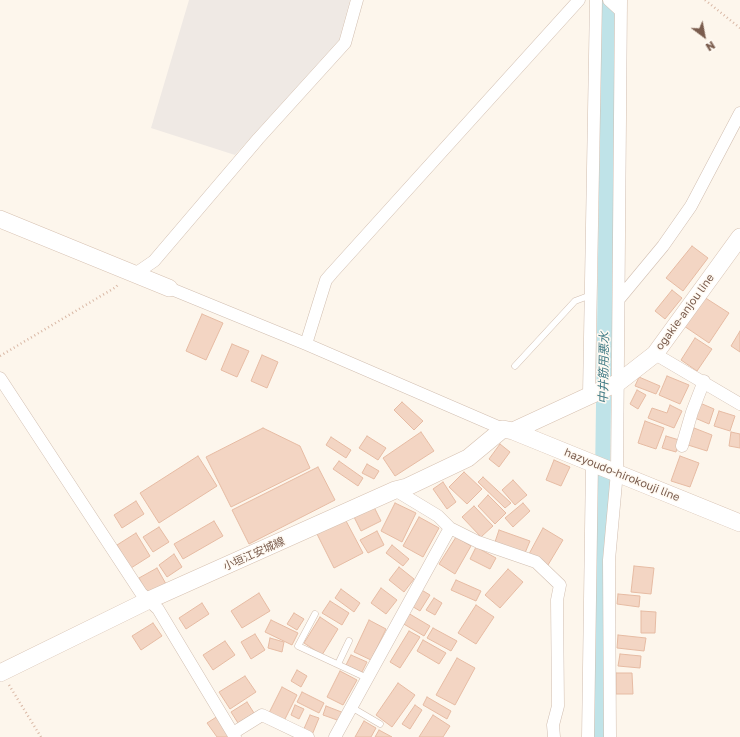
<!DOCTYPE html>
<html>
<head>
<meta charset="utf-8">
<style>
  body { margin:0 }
  #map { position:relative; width:740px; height:737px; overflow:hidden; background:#fdf6ec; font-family:"Golos Text",sans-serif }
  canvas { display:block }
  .north { position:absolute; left:684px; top:16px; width:40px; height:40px; -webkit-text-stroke:3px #fffaf3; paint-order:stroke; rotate:148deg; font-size:11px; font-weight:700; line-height:16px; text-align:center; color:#7a5c4d }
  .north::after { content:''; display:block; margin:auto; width:14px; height:18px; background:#7a5c4d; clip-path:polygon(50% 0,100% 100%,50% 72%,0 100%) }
</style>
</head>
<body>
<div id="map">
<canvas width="740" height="737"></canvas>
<div class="north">N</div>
</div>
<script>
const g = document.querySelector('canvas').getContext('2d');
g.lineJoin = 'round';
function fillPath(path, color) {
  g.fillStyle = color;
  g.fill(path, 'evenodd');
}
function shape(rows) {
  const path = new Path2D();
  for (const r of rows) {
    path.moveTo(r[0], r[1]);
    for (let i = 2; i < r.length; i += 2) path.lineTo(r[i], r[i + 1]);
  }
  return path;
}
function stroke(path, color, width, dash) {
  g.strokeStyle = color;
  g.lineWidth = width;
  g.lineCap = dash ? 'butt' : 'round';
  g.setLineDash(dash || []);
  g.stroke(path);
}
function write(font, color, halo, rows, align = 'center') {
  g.font = font + ' "Golos Text","Noto Sans JP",sans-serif';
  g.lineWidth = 3;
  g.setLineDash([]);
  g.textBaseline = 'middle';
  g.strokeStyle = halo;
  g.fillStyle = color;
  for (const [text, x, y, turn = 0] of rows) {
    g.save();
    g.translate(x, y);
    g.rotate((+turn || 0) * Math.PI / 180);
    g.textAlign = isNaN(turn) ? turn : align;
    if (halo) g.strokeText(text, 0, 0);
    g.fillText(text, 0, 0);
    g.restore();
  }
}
fillPath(shape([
  [189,0,350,0,339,40,235,155,151,128]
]), '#efe9e4');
stroke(shape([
  [599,737,609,0]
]), '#bfe3e8', 15);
const building = shape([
  [692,246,708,258,683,291,666,278,692,246],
  [672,290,682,298,665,319,655,311,672,290],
  [704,297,729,313,709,343,684,326,704,297],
  [202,314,223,323,206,360,186,351,202,314],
  [740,331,740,352,731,346,740,331],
  [695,338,712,349,697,371,681,360,695,338],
  [232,344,249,351,237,377,221,370,232,344],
  [262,355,278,362,267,388,251,381,262,355],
  [667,376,689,385,680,404,659,395,667,376],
  [639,377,660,386,656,394,635,386,639,377],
  [637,390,646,395,638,409,630,404,637,390],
  [402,402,423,421,414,430,394,410,402,402],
  [700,403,714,409,709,424,695,418,700,403],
  [670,405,682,411,674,428,648,418,652,408,667,413,670,405],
  [719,411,735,416,730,431,714,426,719,411],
  [645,421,664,428,656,449,638,443,645,421],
  [263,428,300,446,310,468,231,507,206,457,263,428],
  [694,428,712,435,707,451,688,445,694,428],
  [421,432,434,451,395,476,383,458,421,432],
  [731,432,740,434,740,448,729,446,731,432],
  [367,436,386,448,378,460,359,448,367,436],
  [666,436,679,440,676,452,662,448,666,436],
  [331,437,351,450,346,458,326,445,331,437],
  [500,444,510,452,499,467,489,459,500,444],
  [198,456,217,486,159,523,140,493,198,456],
  [680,456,699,463,690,487,671,481,680,456],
  [554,460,570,467,561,486,546,480,554,460],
  [339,461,363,478,358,486,333,469,339,461],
  [367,464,379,471,374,479,362,473,367,464],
  [318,467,335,500,249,544,232,510,318,467],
  [464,472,482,489,467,504,449,487,464,472],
  [483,477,511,503,505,508,478,482,483,477],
  [513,480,527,495,515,505,502,490,513,480],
  [443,482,456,502,447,509,433,489,443,482],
  [488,495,506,513,495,524,478,506,488,495],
  [136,501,144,514,122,528,114,515,136,501],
  [395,503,416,513,402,542,381,531,395,503],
  [523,503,530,511,513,527,505,518,523,503],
  [373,505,381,521,361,531,353,515,373,505],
  [474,506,493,526,481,537,462,517,474,506],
  [419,517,439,528,423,557,403,546,419,517],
  [345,519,363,553,334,568,317,534,345,519],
  [214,521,223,536,183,559,174,544,214,521],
  [159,527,169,542,153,552,143,537,159,527],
  [543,528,563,540,548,565,529,554,543,528],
  [499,530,530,541,525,553,495,542,499,530],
  [377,531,384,545,368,553,360,540,377,531],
  [136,533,150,556,131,568,117,545,136,533],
  [456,537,471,546,455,574,439,564,456,537],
  [392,545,409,559,403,566,386,553,392,545],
  [476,547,496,558,490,569,470,559,476,547],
  [174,554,182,567,167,577,159,565,174,554],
  [634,566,654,568,651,594,631,592,634,566],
  [399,567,414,579,404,592,389,580,399,567],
  [157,568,166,584,148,594,139,578,157,568],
  [508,569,523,582,500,608,485,595,508,569],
  [456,580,481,591,476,601,451,590,456,580],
  [381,588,397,600,386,614,371,603,381,588],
  [341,589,360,603,354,612,335,598,341,589],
  [420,589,430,595,420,611,410,605,420,589],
  [259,593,270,611,242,628,231,611,259,593],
  [618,594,640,596,639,607,617,604,618,594],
  [434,598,442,603,435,615,426,610,434,598],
  [330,601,349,613,342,625,322,613,330,601],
  [202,603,209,614,186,629,179,618,202,603],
  [476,605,494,617,476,644,458,633,476,605],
  [641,611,656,612,655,633,641,633,641,611],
  [294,613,304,619,297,630,287,624,294,613],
  [408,613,430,626,424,636,402,623,408,613],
  [320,617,338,629,322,655,304,643,320,617],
  [271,620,298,633,292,645,265,632,271,620],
  [369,620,386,629,371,660,354,652,369,620],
  [153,623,162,636,141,650,132,636,153,623],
  [433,628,457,641,451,651,427,638,433,628],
  [409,631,420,637,400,668,390,662,409,631],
  [255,634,265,650,251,659,241,642,255,634],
  [618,635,646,638,644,651,617,648,618,635],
  [270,638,284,642,282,652,268,648,270,638],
  [423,640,446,653,439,664,417,651,423,640],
  [225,641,235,655,213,670,203,655,225,641],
  [620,654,641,656,640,668,618,666,620,654],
  [351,655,367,662,362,672,346,665,351,655],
  [457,658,475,668,455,705,436,695,457,658],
  [297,670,307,676,301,687,291,681,297,670],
  [340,671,357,680,343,705,327,697,340,671],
  [616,673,632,673,633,694,616,694,616,673],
  [245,676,256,692,230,709,219,692,245,676],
  [398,683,415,695,392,727,376,715,398,683],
  [282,687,297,695,284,721,269,713,282,687],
  [302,692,324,703,319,713,297,702,302,692],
  [427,697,451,711,447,719,423,705,427,697],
  [247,702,254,713,238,723,231,712,247,702],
  [295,705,304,709,299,719,291,715,295,705],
  [415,705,422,710,410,729,402,724,415,705],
  [326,706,344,713,340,721,323,715,326,706],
  [310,715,319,718,312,735,303,731,310,715],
  [433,715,450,726,443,737,419,737,433,715],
  [218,716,229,737,217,737,207,723,218,716],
  [364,721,376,728,371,737,355,737,364,721],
  [379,730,392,737,375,737,379,730]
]);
fillPath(building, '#f3d5c3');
stroke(building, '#e6bba3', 1);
const lane = shape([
  [515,366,575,301,591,295],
  [315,614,298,646,367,678],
  [338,664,349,641],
  [351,707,380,724]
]);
const street = shape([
  [609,0,621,11],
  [135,274,154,261,258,139,345,43,357,0],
  [169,288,306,344,503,429],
  [619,299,663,246,691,206,740,113],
  [306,344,326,280,332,273,579,0],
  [655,354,740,404],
  [0,378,141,593,158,609,235,737],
  [589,394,596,0],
  [682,446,692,412,704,381],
  [395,490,438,516,450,528,478,542,536,562,560,585,557,600,558,706,553,725,554,737],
  [233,733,262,715,308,737],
  [335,737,450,528],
  [588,737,592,462],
  [610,737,609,560,617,472,621,0]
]);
const secondary = shape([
  [0,219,169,288],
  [513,431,619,382,655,354,740,237],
  [0,673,149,600,395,490,407,487,468,458,503,429,513,431,740,523]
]);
stroke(lane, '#d1beb0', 7);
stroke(street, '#d1beb0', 13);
stroke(secondary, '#d6c0b0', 18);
stroke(shape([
  [705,0,740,28],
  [0,356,116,287,119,283],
  [9,685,41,737]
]), '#d9b8a5', 2.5, [1, 3]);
stroke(lane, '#fff', 6);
stroke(street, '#fff', 12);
stroke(secondary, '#fff', 17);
write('11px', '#7a5c4d', '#fffaf3', [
  ["ogakie-anjou line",685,312,-54],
  ["hazyoudo-hirokouji line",622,475,22],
  ["小垣江安城線",254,554,-24]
]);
write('italic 12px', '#437c86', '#fffaf3', [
  ["中井筋用悪水",604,368,-89]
]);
</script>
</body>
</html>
